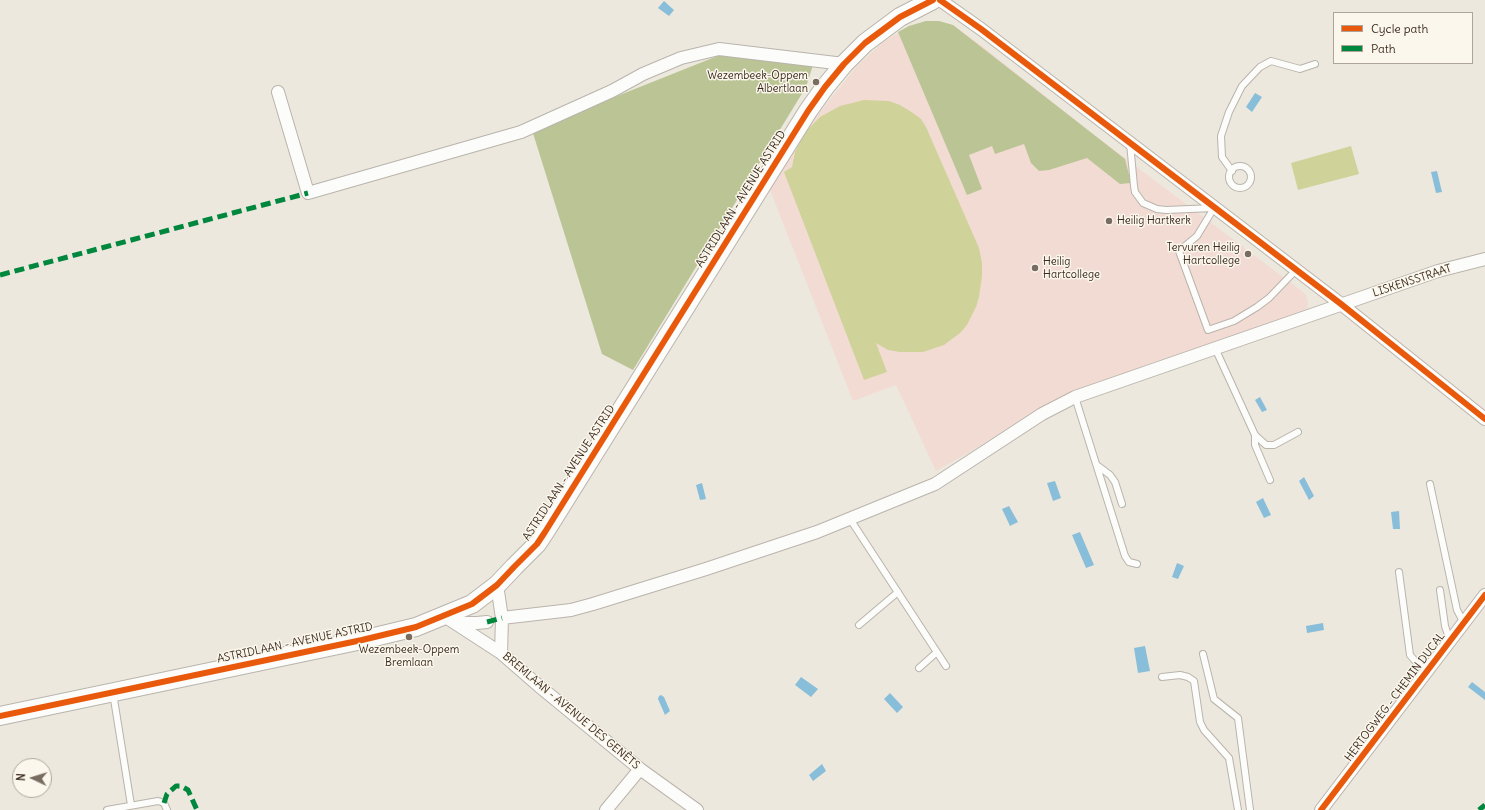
<!DOCTYPE html>
<html>
<head>
<meta charset="utf-8">
<style>
  body { margin:0 }
  #map { position:relative; width:1485px; height:810px; overflow:hidden; background:#ede8dd; font-family:Delius,sans-serif }
  canvas { display:block }
  .legend { position:absolute; left:1333px; top:12px; width:140px; height:52px; box-sizing:border-box; background:#fbf7ec; border:1px solid #aea59a; margin:0; padding:5px 7px; list-style:none; font-size:12px; color:#3b2a1e }
  .legend li { display:flex; align-items:center; gap:8px; height:20px }
  .legend b { width:20px; border:1px solid #aea59a }
  .north { position:absolute; left:12px; top:758px; width:40px; height:40px; box-sizing:border-box; background:#fbf7ec; border:1px solid #aea59a; border-radius:50%; rotate:274deg; font-size:11px; font-weight:700; line-height:16px; text-align:center; color:#3b2a1e }
  .north::after { content:''; display:block; margin:auto; width:14px; height:18px; background:#796c61; clip-path:polygon(50% 0,100% 100%,50% 72%,0 100%) }
</style>
</head>
<body>
<div id="map">
<canvas width="1485" height="810"></canvas>
<ul class="legend">
<li><b style="height:5px;background:#e8590c"></b>Cycle path</li>
<li><b style="height:5px;background:#00873e"></b>Path</li>
</ul>
<div class="north">N</div>
</div>
<script>
const g = document.querySelector('canvas').getContext('2d');
g.lineJoin = 'round';
function fillPath(path, color) {
  g.fillStyle = color;
  g.fill(path, 'evenodd');
}
function shape(rows) {
  const path = new Path2D();
  for (const r of rows) {
    if (r.length === 3) {
      path.moveTo(r[0] + r[2], r[1]);
      path.arc(r[0], r[1], r[2], 0, 2 * Math.PI);
      continue;
    }
    path.moveTo(r[0], r[1]);
    for (let i = 2; i < r.length; i += 2) path.lineTo(r[i], r[i + 1]);
  }
  return path;
}
function stroke(path, color, width, dash) {
  g.strokeStyle = color;
  g.lineWidth = width;
  g.lineCap = dash ? 'butt' : 'round';
  g.setLineDash(dash || []);
  g.stroke(path);
}
function write(font, color, halo, rows, align = 'center') {
  g.font = font + ' Delius,sans-serif';
  g.lineWidth = 3;
  g.setLineDash([]);
  g.textBaseline = 'middle';
  g.strokeStyle = halo;
  g.fillStyle = color;
  for (const [text, x, y, turn = 0] of rows) {
    g.save();
    g.translate(x, y);
    g.rotate((+turn || 0) * Math.PI / 180);
    g.textAlign = isNaN(turn) ? turn : align;
    if (halo) g.strokeText(text, 0, 0);
    g.fillText(text, 0, 0);
    g.restore();
  }
}
fillPath(shape([
  [926,21,939,21,953,25,982,46,1097,137,1303,292,1306,295,1308,302,1307,310,1296,315,1157,361,1077,391,1033,412,978,447,936,471,896,385,853,401,770,190,815,118,857,66,882,43,909,26]
]), '#f2dbd3');
fillPath(shape([
  [864,100,889,101,900,105,913,113,921,119,926,127,979,248,982,263,982,276,979,297,976,307,967,325,960,333,944,345,923,352,900,352,888,350,876,343,887,372,864,380,784,172,792,167,795,152,805,132,820,117,840,106],
  [1351,146,1359,174,1298,190,1291,163]
]), '#cfd39a');
fillPath(shape([
  [926,21,939,21,953,25,1125,159,1131,183,1120,184,1087,158,1049,170,1039,171,1031,163,1024,144,995,154,992,146,969,155,982,189,967,195,898,32,909,26],
  [720,55,813,65,806,87,633,370,602,354,532,130]
]), '#bac494');
fillPath(shape([
  [664,1,674,10,669,16,658,8],
  [1255,93,1262,97,1252,112,1246,107],
  [1437,171,1442,192,1436,193,1431,172],
  [1260,397,1267,410,1262,412,1255,400],
  [1304,477,1314,496,1309,500,1299,481],
  [1055,481,1061,498,1053,501,1047,483],
  [702,483,706,499,700,500,696,485],
  [1263,498,1271,515,1264,518,1256,502],
  [1009,506,1018,522,1010,526,1002,509],
  [1399,511,1400,529,1393,529,1391,512],
  [1080,532,1094,565,1086,568,1072,535],
  [1177,563,1184,566,1178,579,1172,577],
  [1323,623,1324,630,1307,633,1306,626],
  [1145,646,1150,671,1138,673,1134,648],
  [801,677,818,689,811,697,795,685],
  [1472,682,1485,692,1485,700,1468,687],
  [890,693,903,707,897,713,884,699],
  [661,695,664,697,670,711,665,715,658,699,659,696],
  [822,764,826,771,813,781,809,775]
]), '#88bed9');
const lane = shape([
  [1130,143,1134,186,1135,192,1143,203,1157,209,1166,210,1214,208],
  [1240,177,11],
  [1232,171,1222,157,1221,136,1229,112,1242,86,1260,67,1271,61,1300,69,1315,64],
  [1214,208,1197,236,1179,251,1208,330,1234,321,1257,307,1269,298,1295,271],
  [1215,348,1255,435,1255,445,1270,480],
  [1075,397,1125,556,1129,562,1137,564],
  [1255,435,1266,445,1274,445,1298,432],
  [1098,466,1110,475,1115,482,1122,504],
  [1430,484,1457,610,1464,623],
  [850,519,946,666],
  [1399,572,1410,655,1416,662,1430,667],
  [1440,590,1445,626,1450,641],
  [859,625,898,592],
  [1203,654,1214,699,1238,718,1250,810],
  [919,668,937,652],
  [1162,677,1180,675,1188,677,1194,681,1200,722,1204,730,1229,758,1238,810],
  [113,693,131,805],
  [107,810,158,801,164,803,167,810]
]);
const street = shape([
  [940,0,981,29,1341,304,1485,419],
  [278,92,308,193,521,132,612,91,643,74,681,58,719,49,844,64],
  [497,585,502,618,501,653],
  [444,616,501,653,539,686,640,769,697,810],
  [502,618,571,610,593,604,706,569,817,532,935,484,1042,414,1075,397,1438,271,1485,259],
  [456,623,477,623,487,622],
  [606,810,640,769],
  [1321,810,1485,595]
]);
const secondary = shape([
  [0,716,362,640,416,627,472,604,497,585,514,567,537,544,545,532,808,111,825,87,844,64,865,43,900,17,933,0]
]);
stroke(lane, '#b9b4ac', 8);
stroke(street, '#b9b4ac', 14);
stroke(secondary, '#b9b4ac', 20);
stroke(lane, '#fcfcfa', 6);
stroke(street, '#fcfcfa', 12);
stroke(secondary, '#fcfcfa', 18);
stroke(shape([
  [0,275,308,193],
  [487,622,502,618],
  [164,803,167,794,176,786,181,786,188,790,197,810],
  [1479,810,1485,805]
]), '#00873e', 5, [10, 5]);
stroke(shape([
  [940,0,981,29,1341,304,1485,419],
  [0,716,362,640,416,627,472,604,497,585,514,567,537,544,545,532,808,111,825,87,844,64,865,43,900,17,933,0],
  [1321,810,1485,595]
]), '#e8590c', 6);
for (const [x, y, r, color] of [
  [816,82,4,"#796c61"],
  [1109,221,4,"#796c61"],
  [1248,254,4,"#796c61"],
  [1035,268,4,"#796c61"],
  [409,637,4,"#796c61"]
]) {
  const dot = new Path2D();
  dot.arc(x, y, r, 0, 2 * Math.PI);
  g.fillStyle = color;
  g.fill(dot);
  stroke(dot, '#fbf7ec', 1.5);
}
write('11px', '#3b2a1e', '#fbf7ec', [
  ["Wezembeek-Oppem",808,76],
  ["Albertlaan",808,89],
  ["Heilig Hartkerk",1117,221,"left"],
  ["Tervuren Heilig",1240,248],
  ["Hartcollege",1240,261],
  ["Heilig",1043,262,"left"],
  ["Hartcollege",1043,275,"left"],
  ["Wezembeek-Oppem",409,650,"center"],
  ["Bremlaan",409,663,"center"]
], 'right');
write('11px', '#3b2a1e', '#fbf7ec', [
  ["ASTRIDLAAN - AVENUE ASTRID",741,199,-58],
  ["LISKENSSTRAAT",1412,281,-18],
  ["ASTRIDLAAN - AVENUE ASTRID",569,473,-57],
  ["ASTRIDLAAN - AVENUE ASTRID",295,643,-12],
  ["HERTOGWEG - CHEMIN DUCAL",1395,697,-53],
  ["BREMLAAN - AVENUE DES GENÊTS",571,711,40]
]);
</script>
</body>
</html>
